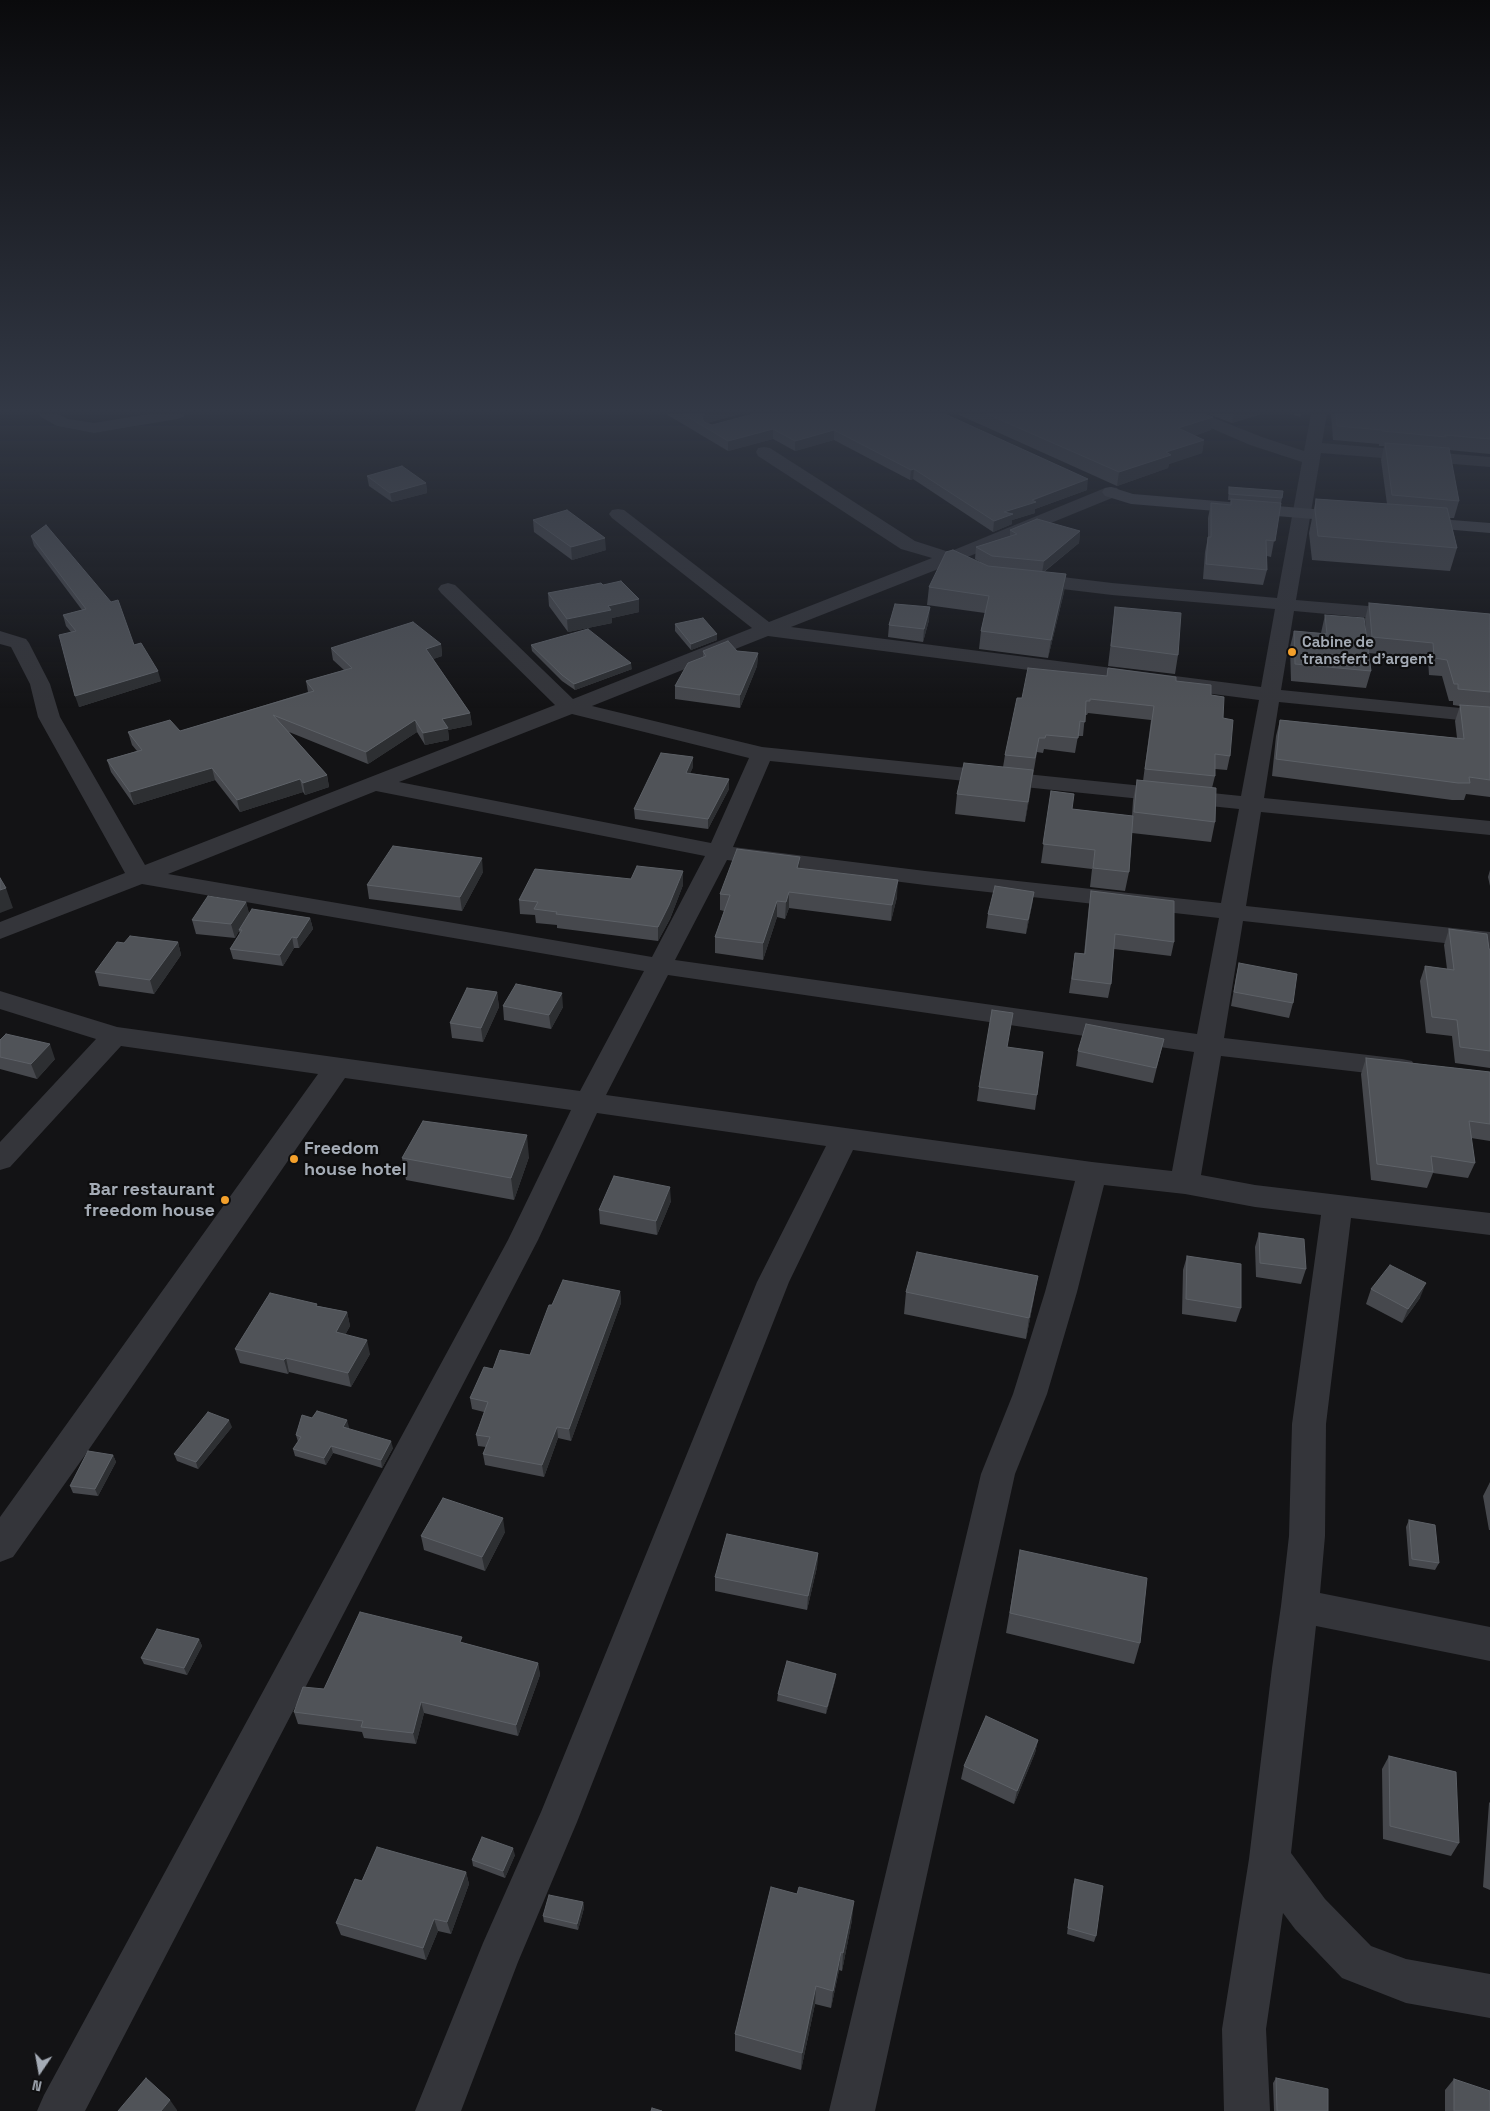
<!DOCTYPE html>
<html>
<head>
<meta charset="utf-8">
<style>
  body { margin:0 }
  #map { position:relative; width:1490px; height:2111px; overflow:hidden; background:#131315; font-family:"Space Grotesk",sans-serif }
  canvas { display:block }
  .north { position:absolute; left:15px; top:2046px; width:50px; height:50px; -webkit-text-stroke:4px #0e0e0f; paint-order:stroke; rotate:192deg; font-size:14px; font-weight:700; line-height:20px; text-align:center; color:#a4abb5 }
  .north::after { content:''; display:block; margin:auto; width:18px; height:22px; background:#a4abb5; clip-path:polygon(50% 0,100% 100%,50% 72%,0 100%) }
</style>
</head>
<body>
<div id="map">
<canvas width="1490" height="2111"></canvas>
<div class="north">N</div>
</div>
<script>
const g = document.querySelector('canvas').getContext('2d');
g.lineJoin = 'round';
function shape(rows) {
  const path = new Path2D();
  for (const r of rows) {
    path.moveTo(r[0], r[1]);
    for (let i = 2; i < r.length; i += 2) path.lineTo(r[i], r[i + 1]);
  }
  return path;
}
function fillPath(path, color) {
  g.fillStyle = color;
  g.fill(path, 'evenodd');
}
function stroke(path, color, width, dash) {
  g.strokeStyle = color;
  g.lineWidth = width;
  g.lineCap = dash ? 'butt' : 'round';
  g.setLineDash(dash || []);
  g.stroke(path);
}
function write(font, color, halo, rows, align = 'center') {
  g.font = font + ' "Space Grotesk",sans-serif';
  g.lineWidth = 4.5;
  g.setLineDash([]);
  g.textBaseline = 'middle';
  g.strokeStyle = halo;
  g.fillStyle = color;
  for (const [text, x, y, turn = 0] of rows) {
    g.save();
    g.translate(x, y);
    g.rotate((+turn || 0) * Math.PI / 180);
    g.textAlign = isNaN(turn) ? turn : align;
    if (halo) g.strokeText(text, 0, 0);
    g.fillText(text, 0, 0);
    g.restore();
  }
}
fillPath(shape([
  [39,414,58,414,68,419,94,423,149,414,185,414,183,417,177,419,94,433,57,426,41,417,39,414],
  [1183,414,1204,414,1262,437,1304,451,1311,414,1327,414,1322,443,1490,457,1490,467,1321,453,1296,600,1404,609,1411,611,1414,615,1411,619,1404,621,1294,611,1281,690,1490,711,1490,723,1279,702,1264,798,1490,821,1490,835,1261,812,1246,906,1490,932,1490,948,1243,921,1224,1038,1402,1059,1412,1061,1416,1068,1412,1075,1402,1077,1221,1056,1201,1175,1255,1185,1490,1213,1490,1235,1351,1218,1326,1424,1325,1536,1320,1593,1490,1627,1490,1661,1316,1626,1291,1853,1325,1899,1371,1946,1406,1959,1490,1974,1490,2018,1406,2003,1342,1978,1295,1929,1283,1913,1266,2029,1270,2111,1224,2111,1222,2029,1249,1859,1272,1668,1281,1606,1289,1536,1292,1424,1321,1215,1255,1207,1185,1194,1104,1185,1077,1292,1047,1394,1015,1474,875,2111,829,2111,981,1474,1013,1394,1045,1292,1075,1181,853,1150,789,1282,577,1822,518,1962,461,2111,415,2111,483,1943,541,1812,757,1282,826,1146,597,1113,538,1240,85,2111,37,2111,44,2095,508,1240,571,1110,345,1078,83,1458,13,1557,0,1562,0,1517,318,1074,121,1046,10,1167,0,1170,0,1142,96,1039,0,1009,0,991,117,1027,580,1091,644,971,142,884,0,939,0,922,125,873,38,717,30,684,11,647,0,644,0,631,26,639,29,643,50,684,60,717,145,865,555,705,441,593,438,589,441,585,448,583,455,585,573,699,752,628,612,518,609,514,612,510,618,509,624,510,769,622,932,558,901,549,758,456,756,452,758,448,764,447,770,448,915,541,949,552,1105,488,1111,487,1117,488,1120,492,1117,496,965,558,966,560,964,564,957,566,951,564,791,627,1261,687,1275,609,1112,595,1029,585,1022,583,1019,579,1022,575,1029,573,1112,583,1277,598,1302,462,1250,445,1185,417,1183,414],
  [768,636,1259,700,1241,796,762,747,592,706,768,636],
  [572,714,749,758,711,843,399,782,572,714],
  [770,761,1239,809,1221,903,925,871,733,847,770,761],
  [376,791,705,856,652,957,168,874,376,791],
  [727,860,925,885,1219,918,1197,1034,675,960,727,860],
  [668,975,1194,1052,1172,1171,1092,1162,606,1095,668,975]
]), '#34353a');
fillPath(shape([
  [1111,487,1133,494,1349,512,1355,513,1358,517,1355,521,1349,522,1131,504,1105,496,1102,492,1105,488,1111,487],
  [1414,517,1490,523,1490,533,1408,526,1405,522,1408,518,1414,517]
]), '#42444a');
fillPath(shape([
  [666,414,740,414,707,423,712,425,945,414,1087,490,1035,509,1035,513,1012,520,1012,524,993,532,913,479,910,480,834,440,795,451,773,439,728,451],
  [957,414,1205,414,1213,417,1211,430,1194,436,1204,440,1202,453,1169,464,1168,468,1117,486],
  [1208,414,1261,414,1232,423],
  [1291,414,1302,414,1300,417],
  [1331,414,1490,414,1490,454,1449,450,1459,501,1454,518,1450,518,1457,548,1450,571,1312,560,1309,533,1316,499,1387,504,1381,460,1384,446,1379,446,1379,444,1333,440],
  [367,476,426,483,427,493,392,502,369,486],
  [1229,487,1282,498,1271,557,1267,556,1267,570,1263,585,1203,579,1205,552,1208,537,1208,518,1211,503,1230,505,1231,500,1228,500],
  [533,520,606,550,572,560,534,532],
  [1010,530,1080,531,1079,543,1044,572,1066,574,1064,592,1048,658,979,649,981,631,985,613,927,605,929,587,980,562,975,559,976,547,1010,536],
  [31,536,134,645,161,681,79,707,71,632,66,626,63,615,82,610,34,546],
  [603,585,639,599,639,612,612,618,612,623,568,632,549,606,548,593],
  [1369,603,1490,614,1490,797,1466,794,1464,800,1452,800,1272,776,1276,736,1280,720,1457,738,1455,721,1460,706,1453,705,1453,701,1449,701,1442,676,1429,675,1428,659,1369,653,1371,671,1366,688,1291,681,1290,647,1294,631,1321,633,1325,615,1366,632,1365,619],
  [1115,607,1178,655,1175,674,1108,666],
  [929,620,923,642,888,637,889,625],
  [675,624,717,640,691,650,675,631],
  [441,644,442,656,433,659,470,713,472,725,448,730,449,740,425,745,417,732,368,764,289,732,327,775,329,787,305,795,303,792,240,812,215,780,134,805,111,772,107,760,137,751,132,745,128,732,180,731,308,692,306,681,344,670,333,660,331,648],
  [531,645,632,669,575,690,562,681,532,651],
  [703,651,737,651,758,653,757,666,740,708,675,699,675,686,703,657],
  [1107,676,1176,681,1211,695,1223,718,1230,756,1227,770,1215,769,1215,776,1212,788,1215,822,1211,842,1132,833,1129,872,1125,891,1090,887,1092,869,1041,863,1051,791,1072,809,1132,816,1133,800,1137,780,1143,781,1151,720,1088,713,1087,715,1085,715,1083,736,1078,736,1075,753,1044,749,1043,753,1037,752,1025,822,955,814,957,794,1003,767,1005,755,1022,698],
  [693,767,690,773,729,779,729,789,708,829,635,819,634,809],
  [800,868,897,897,891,921,789,908,785,919,777,917,763,960,715,953,715,937,724,911,720,910,720,894],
  [1490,870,1490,886,1488,877],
  [483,872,462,911,369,899,367,885],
  [683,885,670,919,658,941,557,928,557,925,536,923,535,915,520,914,519,900],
  [1091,891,1174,942,1171,956,1114,949,1111,984,1108,998,1069,993,1075,953,1084,954,1089,905],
  [1034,892,1032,905,1026,934,986,928,988,914],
  [246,902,249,914,310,918,313,929,299,948,294,948,283,966,233,959,230,949,240,934,239,931,235,938,196,934,192,920],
  [1449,929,1490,949,1490,1068,1455,1063,1452,1036,1426,1033,1420,981,1425,966,1447,969,1444,945],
  [178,942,181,955,154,994,99,986,95,972,124,943],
  [1239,963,1293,1003,1289,1018,1231,1006,1236,977],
  [497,992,499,1007,483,1042,452,1038,450,1023],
  [503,1006,563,1007,551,1029,504,1020],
  [1164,1039,1153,1083,1076,1066,1078,1051],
  [1008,1047,1037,1095,1035,1110,977,1101,979,1087],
  [0,1057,55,1059,37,1079,0,1069],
  [1366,1058,1490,1072,1490,1141,1471,1138,1475,1163,1468,1178,1433,1173,1427,1188,1371,1180,1361,1074],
  [529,1157,514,1200,406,1180,402,1158],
  [671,1201,657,1235,600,1224,599,1210],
  [1259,1233,1306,1269,1301,1284,1256,1277,1255,1247],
  [1187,1256,1241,1308,1236,1322,1182,1314,1183,1270],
  [1371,1289,1420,1298,1402,1323,1366,1304],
  [620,1291,621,1303,571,1441,558,1438,544,1477,485,1465,483,1454,486,1447,478,1446,476,1435,484,1412,472,1409,470,1398,493,1369,530,1355,552,1305],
  [906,1292,1034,1298,1026,1339,904,1314],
  [318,1306,347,1312,350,1326,345,1335,370,1354,351,1387,289,1372,288,1374,240,1363,235,1349],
  [312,1418,349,1427,348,1429,393,1448,382,1468,333,1453,326,1465,295,1456,293,1449,298,1442,296,1435],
  [232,1427,198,1469,177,1461,174,1454],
  [113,1455,116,1462,98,1496,73,1493,70,1486],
  [1490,1482,1490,1530,1489,1530,1483,1496],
  [1409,1520,1439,1563,1435,1570,1409,1566,1406,1527],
  [505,1532,485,1571,424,1550,421,1536],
  [1020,1550,1140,1643,1134,1664,1006,1633],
  [818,1553,817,1567,807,1610,715,1591,715,1577],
  [199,1639,202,1646,187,1675,144,1664,141,1658],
  [464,1643,538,1663,540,1675,518,1736,424,1713,416,1744,364,1738,362,1732,298,1724,294,1712,324,1689],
  [836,1674,835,1681,826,1714,777,1701,778,1694],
  [1038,1740,1035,1753,1014,1804,961,1779,964,1766],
  [1389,1756,1459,1843,1451,1856,1383,1839,1382,1769],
  [1490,1802,1490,1890,1483,1887,1489,1803],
  [515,1855,505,1878,473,1866,472,1860],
  [466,1872,469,1884,451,1934,438,1931,426,1960,341,1935,336,1923],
  [1075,1879,1096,1936,1094,1942,1067,1934,1073,1885],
  [583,1902,584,1908,578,1930,544,1922,543,1916],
  [852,1920,842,1971,839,1970,831,2008,815,2004,801,2070,735,2051,735,2034],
  [1276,2078,1328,2111,1274,2111,1273,2083],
  [1454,2079,1490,2111,1445,2111,1445,2090]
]), '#46484d');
fillPath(shape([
  [705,414,740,414,706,423,703,426,702,417],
  [1234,414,1261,414,1232,423],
  [1213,417,1211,430,1176,442,1178,428],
  [773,429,773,439,728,451,728,441],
  [834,430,834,440,795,451,795,441],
  [1204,440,1202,453,1169,464,1168,468,1117,486,1119,472,1166,452],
  [914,469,913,479,910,480,911,470],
  [1088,479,1087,490,1035,509,1035,513,1012,520,1012,524,993,532,994,521,1004,512],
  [426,483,427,493,392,502,390,493],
  [1080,531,1079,543,1042,573,1044,561],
  [605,538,606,550,572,560,571,547],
  [1066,574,1064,592,1048,658,1051,640],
  [639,599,639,612,612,618,612,623,568,632,567,619,608,606],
  [930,607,929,620,923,642,924,629],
  [717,634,717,640,691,650,691,644],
  [441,644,442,656,428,661,426,649],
  [758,653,757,666,740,708,740,695],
  [631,663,632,669,575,690,574,684],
  [158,671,161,681,79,707,75,696],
  [470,713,472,725,448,730,449,740,425,745,423,733,442,719],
  [415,720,417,732,368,764,366,752],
  [693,757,693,767,686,783,686,773],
  [212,768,215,780,134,805,130,792],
  [1033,770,1031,790,1025,822,1028,802],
  [327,775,329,787,305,795,303,783],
  [300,779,303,792,240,812,237,800],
  [729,779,729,789,708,829,708,819],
  [800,857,800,873,797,868],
  [482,858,483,872,462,911,460,897],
  [683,871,683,885,670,919,658,941,658,927],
  [898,880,897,897,891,921,892,905],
  [6,888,13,908,0,913,0,890],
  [789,892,789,908,785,919,786,902],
  [1034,892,1032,905,1026,934,1028,920],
  [777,901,777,917,763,960,763,943],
  [246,902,250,916,239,930,239,931,235,938,231,924],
  [310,918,313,929,299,948,297,938],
  [292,937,294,948,283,966,280,955],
  [178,942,181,955,154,994,150,980],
  [497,992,499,1007,483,1042,481,1028],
  [562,993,563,1007,551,1029,549,1015],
  [50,1044,55,1059,37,1079,31,1064],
  [527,1135,529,1157,514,1200,511,1178],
  [670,1187,671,1201,657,1235,656,1221],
  [1038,1276,1034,1298,1026,1339,1029,1318],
  [1426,1283,1420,1298,1402,1323,1408,1309],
  [620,1291,621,1303,571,1441,569,1429],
  [347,1312,350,1326,339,1346,336,1332],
  [367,1340,370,1354,351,1387,348,1373],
  [286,1358,289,1372,288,1374,284,1360],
  [229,1420,232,1427,198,1469,196,1462],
  [347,1420,349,1427,344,1434,343,1427],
  [557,1427,558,1438,544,1477,542,1465],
  [391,1441,393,1448,382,1468,381,1460],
  [331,1446,333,1453,326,1465,324,1458],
  [113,1455,116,1462,98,1496,95,1489],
  [503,1518,505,1532,485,1571,482,1557],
  [818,1553,817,1567,807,1610,808,1596],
  [199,1639,202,1646,187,1675,184,1668],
  [538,1663,540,1675,518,1736,516,1725],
  [836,1674,835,1681,826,1714,827,1707],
  [421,1702,424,1713,416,1744,413,1733],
  [1038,1740,1035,1753,1014,1804,1017,1791],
  [513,1848,515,1855,505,1878,503,1871],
  [466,1872,469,1884,451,1934,447,1922],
  [854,1901,852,1920,842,1971,843,1953],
  [583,1902,584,1908,578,1930,577,1924],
  [434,1919,438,1931,426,1960,423,1948],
  [841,1952,839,1970,831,2008,833,1991],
  [816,1986,815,2004,801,2070,802,2053],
  [170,2100,177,2110,177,2111,161,2111]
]), '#2d2f32');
const building = shape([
  [683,414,705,414,702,417,704,422,712,425,753,414,945,414,1088,479,1032,500,1036,502,1004,512,1013,514,994,521,914,469,911,470,834,430,795,441,773,429,728,441,683,414],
  [987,414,1205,414,1213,417,1178,428,1204,440,1166,452,1171,455,1119,472,987,414],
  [1336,414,1490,414,1490,439,1445,435,1446,437,1382,431,1382,430,1337,426,1336,414],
  [1385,443,1449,448,1459,501,1392,495,1385,443],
  [402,466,426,483,390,493,367,476,402,466],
  [1229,487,1283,491,1282,498,1229,494,1229,487],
  [1231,499,1281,503,1275,541,1266,540,1267,570,1206,564,1208,537,1211,537,1211,503,1231,505,1231,499],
  [1316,499,1447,508,1457,548,1318,536,1315,510,1316,499],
  [567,510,605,538,571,547,533,520,567,510],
  [1037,519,1080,531,1044,561,992,556,976,547,1017,534,1010,530,1037,519],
  [46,525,111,602,118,600,134,645,141,643,158,671,75,696,59,635,76,631,63,615,86,609,31,536,46,525],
  [953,550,988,566,1066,574,1051,640,981,631,989,596,929,587,946,552,953,550],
  [621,581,639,599,608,606,611,610,567,619,548,593,601,583,603,585,621,581],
  [1369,603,1490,614,1490,692,1458,689,1458,684,1454,684,1447,660,1434,658,1433,643,1372,637,1369,603],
  [895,604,930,607,924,629,889,625,895,604],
  [1115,607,1181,613,1178,655,1111,646,1115,607],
  [1325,615,1364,618,1371,671,1295,664,1294,631,1327,634,1325,615],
  [703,618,717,634,691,644,675,624,703,618],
  [413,622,441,644,426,649,470,713,442,719,448,728,423,733,415,720,366,752,273,715,327,775,303,783,300,779,237,800,212,768,130,792,107,760,142,750,128,732,170,720,180,731,314,691,306,681,352,668,331,648,413,622],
  [588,629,631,663,574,684,562,675,531,645,588,629],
  [728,641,737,651,758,653,740,695,675,686,688,663,706,656,703,651,728,641],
  [1028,668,1107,676,1108,668,1176,677,1176,681,1211,685,1211,695,1224,697,1223,718,1233,720,1230,756,1215,754,1215,776,1145,769,1154,706,1090,699,1090,701,1086,701,1085,722,1080,721,1078,738,1046,735,1045,738,1039,738,1035,758,1005,755,1017,698,1022,698,1028,668],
  [1460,705,1490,707,1490,780,1469,777,1470,783,1458,783,1276,759,1280,720,1464,739,1460,705],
  [661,753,693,757,686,773,729,779,708,819,634,809,661,753],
  [964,763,1033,770,1028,802,957,794,964,763],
  [1137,780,1216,788,1215,822,1134,812,1137,780],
  [1051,791,1074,794,1072,809,1133,816,1129,872,1093,868,1095,850,1043,844,1051,791],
  [393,846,482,858,460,897,367,885,393,846],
  [737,849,800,857,797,868,898,880,892,905,789,892,786,902,777,901,763,943,715,937,730,895,720,894,737,849],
  [637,866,683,871,669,905,658,927,556,914,557,912,534,909,538,902,519,900,535,869,631,879,637,866],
  [0,878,6,888,0,890,0,878],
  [995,886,1034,892,1028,920,988,914,995,886],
  [1091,891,1174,901,1174,942,1115,934,1111,984,1072,979,1075,953,1085,954,1091,891],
  [208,896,246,902,231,924,192,920,208,896],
  [252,909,310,918,297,938,292,937,280,955,230,949,242,930,239,930,252,909],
  [1449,929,1487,934,1489,949,1490,949,1490,1051,1460,1047,1457,1020,1432,1017,1425,966,1454,970,1449,929],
  [130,936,178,942,150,980,95,972,117,942,124,943,130,936],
  [1239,963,1297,974,1293,1003,1234,992,1239,963],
  [516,984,562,993,549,1015,503,1006,516,984],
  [467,988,497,992,481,1028,450,1023,467,988],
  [992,1010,1013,1013,1007,1047,1043,1052,1037,1095,979,1087,992,1010],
  [1086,1024,1164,1039,1156,1068,1078,1051,1086,1024],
  [6,1034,50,1044,31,1064,0,1057,0,1040,6,1034],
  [1366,1058,1490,1072,1490,1124,1469,1121,1475,1163,1431,1156,1433,1172,1377,1164,1366,1058],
  [423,1121,527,1135,511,1178,402,1158,423,1121],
  [614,1176,670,1187,656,1221,599,1210,614,1176],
  [1259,1233,1304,1239,1306,1269,1260,1263,1259,1233],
  [917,1252,1038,1276,1029,1318,906,1292,917,1252],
  [1187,1256,1241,1264,1241,1308,1186,1299,1187,1256],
  [1390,1265,1426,1283,1408,1309,1371,1289,1390,1265],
  [563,1280,620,1291,569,1429,557,1427,542,1465,483,1454,490,1437,476,1435,488,1402,470,1398,484,1367,493,1369,500,1350,530,1355,549,1305,552,1305,563,1280],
  [270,1293,317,1304,316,1306,347,1312,336,1332,367,1340,348,1373,286,1358,284,1360,235,1349,270,1293],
  [317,1411,347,1420,343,1427,391,1441,381,1460,331,1446,324,1458,293,1449,301,1437,296,1435,302,1415,312,1418,317,1411],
  [208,1412,229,1420,196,1462,174,1454,208,1412],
  [88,1451,113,1455,95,1489,70,1486,88,1451],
  [443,1498,503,1518,482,1557,421,1536,443,1498],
  [1409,1520,1435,1525,1439,1563,1412,1559,1409,1520],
  [727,1534,818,1553,808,1596,715,1577,727,1534],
  [1020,1550,1147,1578,1140,1643,1010,1613,1020,1550],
  [360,1612,462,1637,460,1642,538,1663,516,1725,421,1702,413,1733,361,1727,363,1721,294,1712,303,1687,324,1689,360,1612],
  [157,1629,199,1639,184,1668,141,1658,157,1629],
  [787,1661,836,1674,827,1707,778,1694,787,1661],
  [986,1716,1038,1740,1017,1791,964,1766,986,1716],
  [1389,1756,1456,1772,1459,1843,1390,1826,1389,1756],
  [482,1837,513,1848,503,1871,472,1860,482,1837],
  [377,1847,466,1872,447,1922,434,1919,423,1948,336,1923,355,1879,362,1881,377,1847],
  [1075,1879,1103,1886,1096,1936,1068,1928,1075,1879],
  [771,1887,797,1894,799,1887,854,1901,843,1953,841,1952,833,1991,816,1986,802,2053,735,2034,771,1887],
  [549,1895,583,1902,577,1924,543,1916,549,1895],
  [146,2078,170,2100,161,2111,118,2111,146,2078],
  [1276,2078,1328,2089,1328,2111,1277,2111,1276,2078],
  [1454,2079,1490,2091,1490,2111,1454,2111,1454,2079],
  [652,2108,662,2111,651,2111,652,2108]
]);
fillPath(building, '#505358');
stroke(building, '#5d6167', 1);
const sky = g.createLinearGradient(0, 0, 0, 709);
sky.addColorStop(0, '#0a0a0c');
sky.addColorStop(0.58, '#333946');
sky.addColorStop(1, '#33394600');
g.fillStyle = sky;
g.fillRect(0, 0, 1490, 709);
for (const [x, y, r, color] of [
  [1292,652,5,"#f4a02b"],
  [294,1159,5,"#f4a02b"],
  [225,1200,5,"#f4a02b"]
]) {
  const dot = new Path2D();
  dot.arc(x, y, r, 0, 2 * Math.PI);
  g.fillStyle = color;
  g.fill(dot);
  stroke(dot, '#0e0e0f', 2);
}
write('bold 15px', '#a4abb5', '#0e0e0f', [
  ["Cabine de",1302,643],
  ["transfert d'argent",1302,660]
], 'left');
write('bold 18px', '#a4abb5', '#0e0e0f', [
  ["Freedom",304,1149],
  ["house hotel",304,1170],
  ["Bar restaurant",215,1190,"right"],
  ["freedom house",215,1211,"right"]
], 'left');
</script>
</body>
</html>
